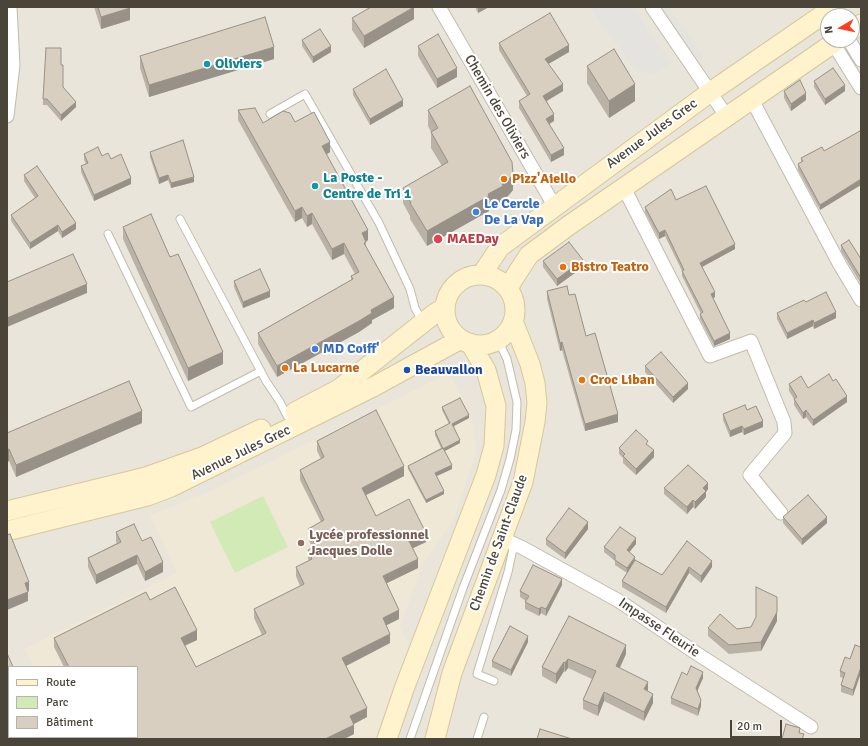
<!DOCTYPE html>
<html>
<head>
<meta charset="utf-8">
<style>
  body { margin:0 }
  #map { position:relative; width:868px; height:746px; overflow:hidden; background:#f6f3ec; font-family:Signika,sans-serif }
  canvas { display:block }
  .frame { position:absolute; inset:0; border:8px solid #4b4439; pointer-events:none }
  .legend { position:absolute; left:8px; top:666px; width:130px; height:72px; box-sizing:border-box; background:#fff; border:1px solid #b7b4b0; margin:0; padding:5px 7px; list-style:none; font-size:12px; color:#4b4439 }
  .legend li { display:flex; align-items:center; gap:8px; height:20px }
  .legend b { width:20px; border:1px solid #b7b4b0 }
  .north { position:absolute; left:820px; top:8px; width:40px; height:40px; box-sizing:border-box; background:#fff; border:1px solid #b7b4b0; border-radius:50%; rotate:261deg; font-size:11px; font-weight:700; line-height:16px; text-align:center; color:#4b4439 }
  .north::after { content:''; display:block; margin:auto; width:14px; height:18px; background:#fc3f1d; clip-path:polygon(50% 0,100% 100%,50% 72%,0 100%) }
  .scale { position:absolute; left:730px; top:720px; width:52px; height:18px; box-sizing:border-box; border:2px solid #4b4439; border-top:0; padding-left:5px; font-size:12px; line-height:14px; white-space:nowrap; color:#4b4439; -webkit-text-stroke:3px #fff; paint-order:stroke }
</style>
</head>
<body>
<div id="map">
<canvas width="868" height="746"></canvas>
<div class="frame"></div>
<ul class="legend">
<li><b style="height:5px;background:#fff3cd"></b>Route</li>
<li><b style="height:11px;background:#d2eab5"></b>Parc</li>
<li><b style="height:11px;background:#d8cfc1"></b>Bâtiment</li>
</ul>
<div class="north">N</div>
<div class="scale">20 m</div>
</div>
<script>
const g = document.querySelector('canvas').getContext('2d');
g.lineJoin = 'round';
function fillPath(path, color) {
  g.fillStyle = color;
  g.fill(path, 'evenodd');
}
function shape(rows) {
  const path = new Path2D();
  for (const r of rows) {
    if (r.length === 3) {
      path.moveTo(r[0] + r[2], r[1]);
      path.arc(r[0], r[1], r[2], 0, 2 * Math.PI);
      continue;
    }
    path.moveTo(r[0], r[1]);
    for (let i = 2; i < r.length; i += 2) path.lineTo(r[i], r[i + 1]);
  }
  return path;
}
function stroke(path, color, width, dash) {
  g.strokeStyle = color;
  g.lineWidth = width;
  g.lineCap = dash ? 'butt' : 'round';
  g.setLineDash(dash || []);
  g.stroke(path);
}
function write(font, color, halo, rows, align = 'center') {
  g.font = font + ' Signika,sans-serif';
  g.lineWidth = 4;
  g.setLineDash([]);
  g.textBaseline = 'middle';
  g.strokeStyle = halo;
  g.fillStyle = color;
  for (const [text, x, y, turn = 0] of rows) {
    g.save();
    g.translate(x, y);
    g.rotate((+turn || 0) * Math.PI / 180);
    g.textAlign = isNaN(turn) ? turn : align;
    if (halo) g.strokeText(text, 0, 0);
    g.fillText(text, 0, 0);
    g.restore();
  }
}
fillPath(shape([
  [7,7,861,7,861,739,7,739],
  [828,16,852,16,852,40,828,40],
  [9,667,137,667,137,737,9,737]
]), '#eae5da');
fillPath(shape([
  [449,373,463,398,474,427,476,452,454,519,422,566,400,627,409,645,376,739,72,739,71,737,137,737,137,667,34,667,24,649,177,573,150,515,205,494]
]), '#efe8d6');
fillPath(shape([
  [263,496,288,547,235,573,210,522]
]), '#d2eab5');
fillPath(shape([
  [590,7,633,7,671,63,653,74,635,70],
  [659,7,668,7,703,57,697,61]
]), '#e5e3e0');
const lane = shape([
  [270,114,305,94,379,223,410,289,415,308,423,323],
  [180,219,266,381,280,402,287,416],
  [108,234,191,407,261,371],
  [494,681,477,674,508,572,514,544],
  [410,739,463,588,501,490,510,459,516,430,517,402,507,359,498,340],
  [477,739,484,717]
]);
const street = shape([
  [439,7,555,207],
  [652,7,727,117],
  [849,40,861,60],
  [833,43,861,88],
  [752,100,840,265,861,300],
  [7,116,13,65,10,7],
  [624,188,710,356,751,341,784,422,785,433,750,475,781,513],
  [501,538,523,548,619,601,696,653,811,727]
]);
const secondary = shape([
  [852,30,861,24],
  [482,274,500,247,709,93,834,7],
  [480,310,35],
  [508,289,514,278,529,255,568,226,838,40],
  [295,412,339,389,434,314,444,308],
  [7,511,146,477,202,457,261,429],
  [7,531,147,496,171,487,373,387,461,339],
  [387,739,404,689,486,475,494,446,496,406,486,370,470,343],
  [435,739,452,673,523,482,535,422,537,403,535,383,530,364,513,321]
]);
stroke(lane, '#c2bbae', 9);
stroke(street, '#c2bbae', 15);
stroke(secondary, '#d6c79b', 21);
stroke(lane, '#fff', 7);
stroke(street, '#fff', 13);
stroke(secondary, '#fff3cd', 19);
fillPath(shape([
  [94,7,129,7,130,20,101,29],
  [475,7,489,7,478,13],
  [352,18,414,19,364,48,352,30],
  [302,40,331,52,313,63,302,46],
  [499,43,569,52,548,64,563,91,547,101,554,121,549,124,564,155,551,162,519,108,519,101,527,96,499,50],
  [418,46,457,77,437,88,418,56],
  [140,56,274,59,149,97,140,68],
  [61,65,63,87,76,107,61,121,47,105,43,105,43,99],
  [587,66,635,101,609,118,587,83],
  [814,81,845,91,825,105,814,87],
  [353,89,403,106,370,125,353,95],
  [784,91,806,100,791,111,784,98],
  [238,110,263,123,295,122,330,152,326,155,368,240,366,242,366,247,394,308,372,320,372,323,359,332,277,377,258,344,258,333,351,280,351,276,355,274,344,254,332,260,312,224,307,227,302,218,295,222,238,120],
  [428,110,513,190,508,196,503,199,503,201,489,209,489,211,427,246,410,219,410,216,403,203,403,188,442,166,431,148,431,132,428,126],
  [822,147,820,210,798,170,798,164,801,162,801,158],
  [150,152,194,182,171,188,168,180,159,184,150,157],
  [84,154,102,156,111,159,131,184,94,201,81,172,81,166,86,164,84,160],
  [24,175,76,229,62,238,58,231,30,249,11,221,11,215,35,198,24,181],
  [676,200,735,249,702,267,715,297,713,298,730,339,714,346,700,319,700,314,701,314,682,276,682,271,665,236,659,239,645,212,645,207],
  [123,227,170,257,223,364,188,381,123,239],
  [841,245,861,259,861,284,841,251],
  [543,261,583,267,557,286,543,267],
  [234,281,270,297,243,308,234,287],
  [547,291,569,295,586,336,618,422,585,431,562,350,560,351,547,299],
  [806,302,836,318,814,329,813,326,787,339,777,319,777,313],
  [645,366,688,389,673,403,645,372],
  [789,384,808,388,847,402,813,426,806,417,803,419,794,405,794,399,789,391],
  [442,407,469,418,454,426,460,443,444,451,452,469,436,476,444,494,426,503,408,469,408,466,441,448,435,435,435,431,449,424,442,410],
  [747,410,763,427,744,435,742,432,730,437,723,420,723,414],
  [142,423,16,477,9,461,7,462,7,433],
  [317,441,404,476,366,495,376,516,426,542,413,548,418,568,387,583,399,619,386,625,390,643,346,666,367,717,354,724,354,734,344,739,122,739,121,737,137,737,137,667,64,667,54,647,54,638,150,600,197,640,185,646,196,667,262,635,254,618,254,609,300,586,296,576,296,567,309,561,308,559,308,550,312,547,308,538,308,529,321,522,300,480,300,470,321,459,317,451],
  [648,445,654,457,636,475,623,463,623,458,619,454,619,448],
  [664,488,708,489,706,492,706,497,695,509,693,507,687,514,664,494],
  [783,517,827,523,802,545,783,523],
  [588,529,565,559,546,545,546,539],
  [116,532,142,541,163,572,145,581,137,564,96,584,88,567,88,558,117,543,116,542],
  [687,541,712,567,701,583,689,573,666,613,622,587,622,581,627,573,615,565,615,561,604,552,604,547,636,544,629,552,635,560,662,575],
  [562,585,546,616,541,613,539,616,525,609,525,602,526,601,520,597,520,591],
  [777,606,777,621,761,651,729,654,708,636,708,628,737,629,751,627],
  [569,616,626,654,620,668,648,691,653,703,644,721,604,701,598,716,583,709,583,700,592,679,568,668,565,672,564,671,556,684,542,676,542,667],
  [528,642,511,676,492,667,492,661],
  [855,645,853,696,841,692,841,685,843,678,840,677,840,671,850,659],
  [687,675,703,678,697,691,701,706,698,716,671,704,671,698]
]), '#bab2a6');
fillPath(shape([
  [414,7,414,19,364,48,364,36],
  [478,7,489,7,478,13],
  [130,8,130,20,101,29,101,17],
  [569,45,569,52,545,66,545,59],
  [331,46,331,52,313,63,313,57],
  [274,47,274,59,149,97,149,85],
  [457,68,457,77,437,88,437,79],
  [563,84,563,91,543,103,543,96],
  [635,84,635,101,609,118,609,101],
  [845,85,845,91,825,105,825,99],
  [806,93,806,100,791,111,791,104],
  [403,100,403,106,370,125,370,119],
  [76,102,76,107,61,121,61,115],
  [554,114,554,121,546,126,546,119],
  [330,142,330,152,322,157,322,146],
  [564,148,564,155,551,162,551,155],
  [513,174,513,190,508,196,503,199,503,201,489,209,489,211,427,246,427,231,488,194,502,184],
  [168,175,168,180,159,184,159,178],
  [194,177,194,182,171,188,171,183],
  [131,178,131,184,94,201,94,195],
  [861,179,861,185,820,210,820,205],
  [302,207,302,218,295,222,295,211],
  [312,213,312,224,307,227,307,216],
  [76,223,76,229,62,238,62,232],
  [58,225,58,231,30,249,30,243],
  [368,230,368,240,362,244,362,233],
  [665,230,665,236,659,239,659,233],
  [344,243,344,254,332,260,332,249],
  [735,244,735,249,700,268,700,263],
  [583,260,583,267,557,286,557,279],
  [87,284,87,293,7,327,7,318],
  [270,291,270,297,243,308,243,302],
  [715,292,715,297,711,299,711,294],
  [394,297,394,308,372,320,372,323,359,332,277,377,277,366,371,310],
  [836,312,836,318,814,329,814,323],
  [813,320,813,326,787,339,787,333],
  [730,333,730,339,714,346,714,341],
  [562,342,562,350,560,351,560,343],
  [223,352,223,364,188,381,188,368],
  [688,383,688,389,673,403,673,397],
  [847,396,847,402,813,426,813,420],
  [806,410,806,417,803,419,803,413],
  [142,411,142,423,16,477,16,465],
  [618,414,618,422,585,431,585,424],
  [469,415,469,418,452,427,452,424],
  [763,421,763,427,744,435,744,429],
  [742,426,742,432,730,437,730,431],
  [460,440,460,443,443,452,443,449],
  [9,449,9,461,7,462,7,450],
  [654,450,654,457,636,475,636,469],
  [452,465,452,469,435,477,435,473],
  [404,466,404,476,362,497,362,488],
  [708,483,708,489,706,492,706,497,695,509,695,502,703,488],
  [444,491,444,494,426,503,426,500],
  [693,500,693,507,687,514,687,507],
  [827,517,827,523,802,545,802,539],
  [588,522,588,529,565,559,565,553],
  [426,533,426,542,409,550,409,541],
  [636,538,636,544,627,555,627,550],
  [137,555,137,564,96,584,96,575],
  [635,557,635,562,627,573,627,568],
  [418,559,418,568,383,585,383,576],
  [712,561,712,567,701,583,701,576],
  [163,562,163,572,145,581,145,572],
  [689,567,689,573,666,613,666,607],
  [562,579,562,585,546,616,546,609],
  [29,582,29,591,25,593,25,583],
  [28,592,28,601,7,610,7,600],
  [777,597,777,621,761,651,761,642],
  [541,607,541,613,539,616,539,609],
  [399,610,399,619,383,627,383,618],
  [197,630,197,640,181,647,181,638],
  [390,634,390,643,342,668,342,658],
  [528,636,528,642,511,676,511,670],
  [626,645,626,654,616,675,616,666],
  [568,659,568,668,565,672,565,663],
  [564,662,564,671,556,684,556,674],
  [861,667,861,673,853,696,853,690],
  [703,672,703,678,696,694,696,688],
  [9,674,9,679,7,680,7,675],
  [648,682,648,691,644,689],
  [604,692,604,701,598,716,598,706],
  [653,694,653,703,644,721,644,712],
  [701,700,701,706,698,716,698,709],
  [367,708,367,717,350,726,350,716],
  [354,725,354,734,344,739,325,739]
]), '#979187');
const building = shape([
  [98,7,129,7,130,8,101,17,98,7],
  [371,7,414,7,364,36,352,18,371,7],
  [550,13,569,45,545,59,563,84,543,96,554,114,546,119,564,148,551,155,519,101,530,94,499,43,550,13],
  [265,17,274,47,149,85,140,56,265,17],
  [320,29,331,46,313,57,302,40,320,29],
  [438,34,457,68,437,79,418,46,438,34],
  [46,48,61,48,61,65,63,65,63,87,76,102,61,115,47,99,43,99,46,48],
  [614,49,635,84,609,101,587,66,614,49],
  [833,68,845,85,825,99,814,81,833,68],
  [386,69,403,100,370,119,353,89,386,69],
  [800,80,806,93,791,104,784,91,800,80],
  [470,86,512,162,513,174,508,181,502,184,503,186,488,194,489,196,427,231,410,203,411,203,403,188,448,162,431,132,438,128,428,110,470,86],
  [255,108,263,123,283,111,290,113,295,122,314,112,330,142,322,146,368,230,362,233,366,242,364,243,394,297,371,310,372,313,359,321,277,366,258,333,353,279,351,276,359,272,344,243,332,249,312,213,307,216,302,207,295,211,238,110,255,108],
  [860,131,861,134,861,179,820,205,798,164,803,161,801,158,822,147,824,151,860,131],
  [183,140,194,177,171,183,168,175,159,178,150,152,183,140],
  [98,147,102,156,108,153,111,159,121,154,131,178,94,195,81,166,88,163,84,154,98,147],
  [37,166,76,223,62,232,58,225,30,243,11,215,38,196,24,175,37,166],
  [706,186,735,244,700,263,715,292,711,294,730,333,714,341,700,314,703,312,682,271,684,270,665,230,659,233,645,207,671,189,676,200,706,186],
  [151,214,170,257,178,254,223,352,188,368,123,227,151,214],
  [849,240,861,259,861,278,841,245,849,240],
  [569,242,583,260,557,279,543,261,569,242],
  [73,254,87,284,7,318,7,282,73,254],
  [260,269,270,291,243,302,234,281,260,269],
  [567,286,569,295,575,294,586,336,595,333,618,414,585,424,562,342,560,343,547,291,567,286],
  [826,292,836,312,814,323,813,320,787,333,777,313,804,300,806,302,826,292],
  [661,352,688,383,673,397,645,366,661,352],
  [829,374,833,381,836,379,847,396,813,420,806,410,803,413,794,399,797,397,789,384,801,376,808,388,829,374],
  [129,381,142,411,16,465,9,449,7,450,7,433,129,381],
  [460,398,469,415,452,424,460,440,443,449,435,431,450,423,442,407,460,398],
  [745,405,747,410,756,406,763,421,744,429,742,426,730,431,723,414,745,405],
  [376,410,404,466,362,488,376,516,409,499,426,533,409,541,418,559,383,576,399,610,383,618,390,634,342,658,367,708,350,716,354,725,325,739,126,739,125,737,137,737,137,667,69,667,54,638,146,592,150,600,175,587,197,630,181,638,196,667,266,633,254,609,304,584,296,567,312,559,308,550,316,546,308,529,324,520,300,470,324,457,317,441,376,410],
  [636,430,648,441,646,444,654,450,636,469,623,456,625,454,619,448,636,430],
  [443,448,452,465,435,473,444,491,426,500,408,466,443,448],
  [688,465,708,483,703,488,706,491,695,502,693,500,687,507,664,488,688,465],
  [808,495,827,517,802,539,783,517,808,495],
  [569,508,588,522,565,553,546,539,569,508],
  [134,524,142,541,151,537,163,562,145,572,137,555,96,575,88,558,121,542,116,532,134,524],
  [620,527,636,538,627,550,635,557,627,568,615,560,615,555,604,547,620,527],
  [10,534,29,582,25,583,28,592,7,600,7,535,10,534],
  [687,541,712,561,701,576,689,567,666,607,622,581,635,560,662,575,687,541],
  [533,565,562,579,546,609,541,607,539,609,525,602,529,596,520,591,533,565],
  [756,587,777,597,777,612,761,642,729,645,708,628,720,614,737,629,751,627,756,617,756,587],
  [569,616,626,645,616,666,648,682,644,689,653,694,644,712,604,692,598,706,583,700,596,671,568,659,565,663,564,662,556,674,542,667,569,616],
  [510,626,528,636,511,670,492,661,510,626],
  [855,645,861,647,861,667,853,690,841,685,845,673,840,671,845,657,850,659,855,645],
  [7,653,13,667,9,667,9,674,7,675,7,653],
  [691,666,703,672,696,688,701,700,698,709,671,698,682,672,687,675,691,666],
  [786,724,800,728,799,733,804,734,802,739,782,739,786,724],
  [540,729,572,739,537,739,540,729],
  [9,735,9,737,40,737,41,739,7,739,7,736,9,735]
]);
fillPath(building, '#d8cfc1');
stroke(building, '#979187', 1);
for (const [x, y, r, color] of [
  [207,64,4,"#0f9aa8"],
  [504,179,4,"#e8710a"],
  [315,186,4,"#0f9aa8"],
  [476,212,4,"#3f7fe0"],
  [438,239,5,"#e0444e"],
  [563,267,4,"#e8710a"],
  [315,349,4,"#3f7fe0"],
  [285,368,4,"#e8710a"],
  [407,370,4,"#1a4fb4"],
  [582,380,4,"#e8710a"],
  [301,543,4,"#8d6e63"]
]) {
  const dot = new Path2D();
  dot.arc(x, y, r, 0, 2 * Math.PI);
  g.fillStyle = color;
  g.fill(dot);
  stroke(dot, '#fff', 1.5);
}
write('bold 14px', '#0d838f', '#fff', [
  ["Oliviers",215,64],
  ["La Poste -",323,178],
  ["Centre de Tri 1",323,194]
], 'left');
write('14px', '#4b4439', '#fff', [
  ["Chemin des Oliviers",497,107,60],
  ["Avenue Jules Grec",652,134,-36],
  ["Avenue Jules Grec",241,453,-26],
  ["Chemin de Saint-Claude",499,543,-70],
  ["Impasse Fleurie",659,628,34]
]);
write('bold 14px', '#c56008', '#fff', [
  ["Pizz'Aiello",512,179],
  ["Bistro Teatro",571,267],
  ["La Lucarne",293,368],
  ["Croc Liban",590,380]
], 'left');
write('bold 14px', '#366cbe', '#fff', [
  ["Le Cercle",484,204],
  ["De La Vap",484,220],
  ["MD Coiff'",323,349]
], 'left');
write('bold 14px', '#be3a42', '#fff', [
  ["MAEDay",447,239]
], 'left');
write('bold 14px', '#164399', '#fff', [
  ["Beauvallon",415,370]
], 'left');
write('bold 14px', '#785e54', '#fff', [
  ["Lycée professionnel",309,535],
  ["Jacques Dolle",309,551]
], 'left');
</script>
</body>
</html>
